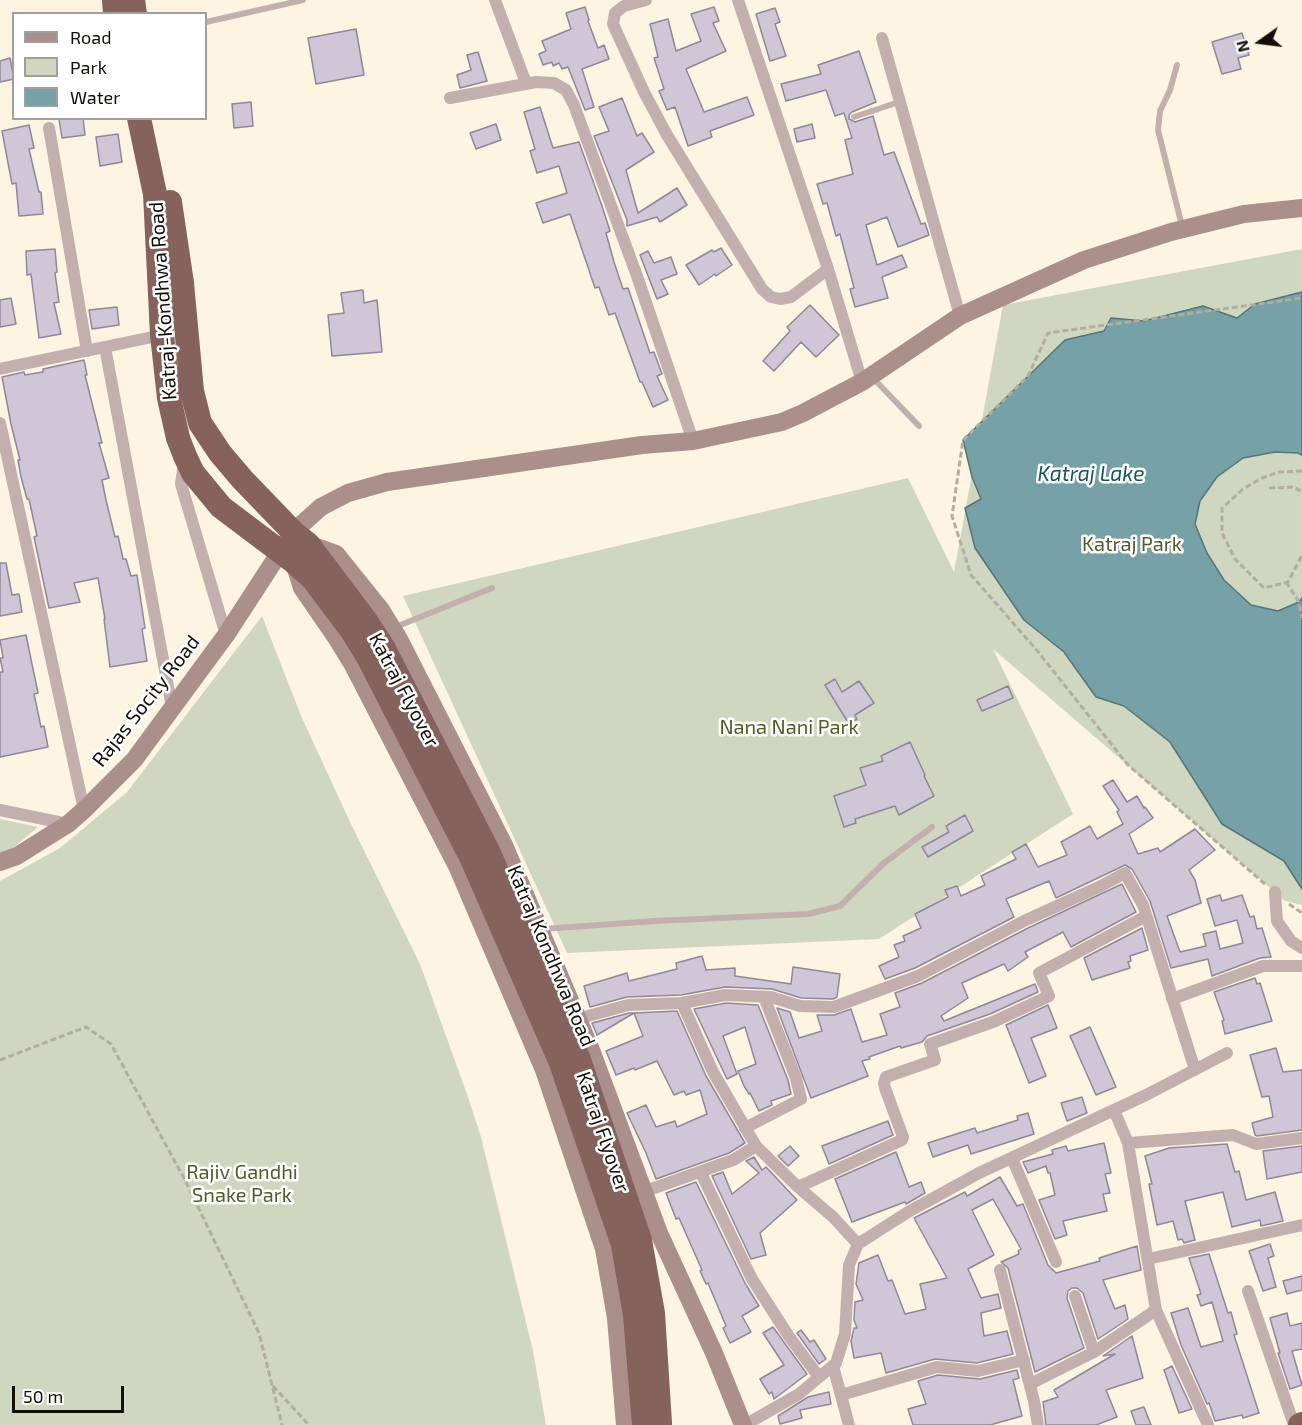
<!DOCTYPE html>
<html>
<head>
<meta charset="utf-8">
<style>
  body { margin:0 }
  #map { position:relative; width:1302px; height:1425px; overflow:hidden; background:#fdf5e1; font-family:"Exo 2",sans-serif }
  canvas { display:block }
  .legend { position:absolute; left:12px; top:12px; width:195px; height:108px; box-sizing:border-box; background:#fff; border:2px solid #a09f9c; margin:0; padding:8px 10px; list-style:none; font-size:18px; color:#110f08 }
  .legend li { display:flex; align-items:center; gap:12px; height:30px }
  .legend b { width:30px; border:2px solid #a09f9c }
  .north { position:absolute; left:1230px; top:12px; width:60px; height:60px; -webkit-text-stroke:4px #fff; paint-order:stroke; rotate:256deg; font-size:16px; font-weight:700; line-height:24px; text-align:center; color:#110f08 }
  .north::after { content:''; display:block; margin:auto; width:21px; height:27px; background:#110f08; clip-path:polygon(50% 0,100% 100%,50% 72%,0 100%) }
  .scale { position:absolute; left:12px; top:1386px; width:112px; height:27px; box-sizing:border-box; border:3px solid #110f08; border-top:0; padding-left:8px; font-size:18px; line-height:21px; white-space:nowrap; color:#110f08; -webkit-text-stroke:4px #fff; paint-order:stroke }
</style>
</head>
<body>
<div id="map">
<canvas width="1302" height="1425"></canvas>
<ul class="legend">
<li><b style="height:8px;background:#aa8f8b"></b>Road</li>
<li><b style="height:16px;background:#d0d7c0"></b>Park</li>
<li><b style="height:16px;background:#75a1a7"></b>Water</li>
</ul>
<div class="north">N</div>
<div class="scale">50 m</div>
</div>
<script>
const g = document.querySelector('canvas').getContext('2d');
g.lineJoin = 'round';
function fillPath(path, color) {
  g.fillStyle = color;
  g.fill(path, 'evenodd');
}
function shape(rows) {
  const path = new Path2D();
  for (const r of rows) {
    path.moveTo(r[0], r[1]);
    for (let i = 2; i < r.length; i += 2) path.lineTo(r[i], r[i + 1]);
  }
  return path;
}
function stroke(path, color, width, dash) {
  g.strokeStyle = color;
  g.lineWidth = width;
  g.lineCap = dash ? 'butt' : 'round';
  g.setLineDash(dash || []);
  g.stroke(path);
}
function write(font, color, halo, rows, align = 'center') {
  g.font = font + ' "Exo 2",sans-serif';
  g.lineWidth = 5;
  g.setLineDash([]);
  g.textBaseline = 'middle';
  g.strokeStyle = halo;
  g.fillStyle = color;
  for (const [text, x, y, turn = 0] of rows) {
    g.save();
    g.translate(x, y);
    g.rotate((+turn || 0) * Math.PI / 180);
    g.textAlign = isNaN(turn) ? turn : align;
    if (halo) g.strokeText(text, 0, 0);
    g.fillText(text, 0, 0);
    g.restore();
  }
}
fillPath(shape([
  [1302,249,1302,905,1285,901,993,649,1073,814,879,939,567,953,403,596,908,478,954,572,1003,305],
  [262,616,302,718,351,824,420,964,468,1097,481,1137,533,1351,546,1425,0,1425,0,881,60,848,127,792],
  [0,819,38,827,0,859]
]), '#d0d7c0');
const water = shape([
  [1302,292,1302,455,1298,453,1275,452,1243,458,1217,477,1200,501,1195,524,1207,553,1224,580,1251,605,1278,611,1299,602,1302,598,1302,889,1284,861,1222,824,1170,742,1124,706,1096,697,1064,652,1024,620,975,548,965,508,981,499,972,477,963,440,1065,340,1104,331,1111,318,1144,321,1203,306,1237,318,1255,304,1302,292]
]);
fillPath(water, '#75a1a7');
stroke(water, '#577577', 1.5);
const building = shape([
  [585,7,589,20,588,21,598,48,604,45,609,59,582,69,594,107,585,110,568,67,562,69,559,63,553,66,552,62,543,65,539,54,546,51,542,41,571,29,566,13,585,7],
  [714,7,719,21,713,23,726,51,686,69,704,112,747,97,754,115,710,131,712,137,688,146,675,107,667,110,659,91,664,89,654,58,658,57,650,24,668,19,676,51,701,41,691,14,714,7],
  [775,8,780,22,775,24,786,56,770,61,756,14,775,8],
  [356,29,364,75,316,84,308,38,356,29],
  [1242,33,1249,55,1238,58,1241,69,1222,74,1212,42,1242,33],
  [859,51,876,102,852,112,849,115,849,119,855,122,873,116,884,155,894,152,921,224,925,223,929,235,898,247,887,217,866,225,877,265,902,255,907,267,882,277,888,298,855,307,850,289,854,288,840,234,836,236,827,203,823,204,817,184,853,174,845,140,852,138,844,113,835,116,826,90,786,101,781,84,821,74,818,65,859,51],
  [478,52,487,81,460,88,457,75,471,70,467,55,478,52],
  [10,58,14,79,0,82,0,61,10,58],
  [622,98,637,136,642,133,654,152,626,170,638,213,677,188,687,205,660,222,657,217,627,226,627,220,594,136,609,131,599,107,622,98],
  [251,102,253,126,234,128,232,104,251,102],
  [540,107,553,148,579,142,602,206,610,231,606,233,614,262,623,289,628,288,650,353,654,352,662,374,657,376,668,400,653,407,642,382,640,382,615,313,609,315,599,287,595,288,570,214,543,223,536,203,567,193,559,166,537,173,530,151,535,149,524,112,540,107],
  [65,118,83,118,85,135,62,138,59,119,65,118],
  [496,124,501,140,476,149,470,133,496,124],
  [812,124,815,138,797,142,794,129,812,124],
  [29,125,34,148,29,149,39,192,41,192,43,214,19,216,16,183,12,184,2,131,29,125],
  [118,134,122,162,100,166,96,137,118,134],
  [721,248,732,265,716,276,715,274,699,285,686,265,712,250,714,252,721,248],
  [55,249,57,272,55,273,59,302,54,303,61,334,39,338,31,274,27,275,26,251,55,249],
  [648,251,654,263,671,257,677,274,661,280,668,294,657,299,640,255,648,251],
  [363,290,364,303,377,300,382,352,332,356,328,315,344,313,341,293,363,290],
  [11,298,16,324,0,327,0,300,11,298],
  [810,305,839,335,816,357,801,342,774,371,763,361,790,331,787,327,810,305],
  [117,307,119,325,92,329,89,310,117,307],
  [84,360,87,375,85,375,102,443,99,443,109,478,102,480,106,500,115,537,118,536,123,559,126,559,131,576,137,575,145,628,142,629,147,661,110,667,104,619,105,619,98,578,74,583,80,602,49,608,34,537,37,536,29,499,27,499,21,477,18,460,20,460,11,424,2,377,24,372,25,375,43,372,43,369,84,360],
  [0,563,6,563,12,595,19,594,22,612,0,616,0,563],
  [26,635,38,693,34,694,41,727,44,726,48,747,0,757,0,672,3,672,0,658,3,658,0,640,26,635],
  [835,679,842,692,859,681,874,703,855,715,857,719,849,724,825,685,835,679],
  [1008,686,1013,698,982,711,977,700,1008,686],
  [910,742,925,775,924,776,934,796,899,815,895,806,855,819,856,823,844,827,834,796,866,785,860,768,883,761,881,756,910,742],
  [1113,780,1127,802,1137,796,1144,808,1145,807,1153,818,1129,834,1138,854,1158,848,1160,852,1195,829,1215,850,1189,870,1195,880,1201,903,1167,916,1180,952,1206,946,1203,934,1216,931,1220,949,1243,943,1237,920,1215,926,1207,899,1220,895,1222,901,1242,895,1250,917,1254,916,1257,929,1262,928,1271,957,1260,958,1212,976,1208,959,1171,968,1150,901,1132,869,1125,865,1056,898,1049,881,1006,899,1014,917,915,968,885,979,879,966,899,957,894,945,905,941,903,936,921,928,915,914,948,897,945,890,957,886,961,896,985,885,981,876,1016,859,1012,852,1026,844,1038,867,1067,855,1061,842,1090,826,1097,839,1123,824,1117,812,1119,810,1103,786,1113,780],
  [965,815,973,831,928,857,922,847,949,832,946,826,965,815],
  [1122,884,1136,912,1071,947,1063,932,1025,952,1028,957,1008,971,1004,964,962,983,968,998,941,1016,944,1021,1035,984,1038,992,990,1014,927,1036,922,1042,901,1048,900,1046,869,1057,870,1059,862,1061,868,1076,811,1098,777,1008,790,1012,799,1038,822,1031,817,1015,834,1015,851,1009,862,1042,887,1035,880,1014,900,1007,895,993,922,983,1028,928,1122,884],
  [1142,928,1148,950,1130,956,1131,961,1128,962,1130,968,1092,980,1084,958,1142,928],
  [702,956,706,970,735,968,735,976,791,984,793,967,840,974,837,997,833,999,801,998,772,989,725,987,681,995,627,997,590,1007,584,986,627,973,629,981,677,969,676,963,702,956],
  [1255,978,1257,984,1260,983,1272,1021,1225,1034,1222,1021,1224,1020,1214,992,1255,978],
  [726,1003,758,1005,788,1080,791,1094,771,1101,772,1105,759,1111,750,1093,749,1094,744,1086,738,1071,756,1064,745,1027,723,1036,737,1074,727,1079,694,1009,726,1003],
  [1048,1005,1057,1028,1031,1038,1046,1076,1029,1083,1006,1025,1048,1005],
  [677,1011,706,1076,745,1143,729,1153,656,1179,646,1153,627,1113,646,1105,656,1127,675,1121,677,1127,707,1114,700,1090,686,1095,684,1091,674,1095,657,1061,635,1070,634,1068,616,1075,606,1051,643,1036,634,1013,677,1011],
  [629,1013,634,1013,597,1035,592,1023,629,1013],
  [1090,1027,1116,1087,1096,1095,1070,1036,1090,1027],
  [1276,1048,1283,1072,1302,1070,1302,1130,1257,1136,1255,1135,1252,1123,1273,1117,1269,1096,1262,1097,1250,1055,1276,1048],
  [1082,1097,1087,1113,1067,1121,1061,1103,1082,1097],
  [1028,1113,1034,1134,971,1154,968,1145,933,1157,928,1143,975,1128,977,1133,1018,1120,1017,1116,1028,1113],
  [888,1121,893,1135,829,1164,822,1146,888,1121],
  [1104,1143,1111,1173,1105,1174,1110,1193,1103,1194,1107,1211,1063,1221,1067,1235,1055,1239,1039,1200,1055,1195,1050,1173,1048,1173,1046,1166,1028,1173,1023,1162,1053,1154,1052,1150,1066,1146,1068,1151,1104,1143],
  [1227,1144,1235,1172,1239,1171,1246,1200,1275,1192,1283,1221,1261,1226,1260,1220,1232,1227,1223,1192,1185,1201,1195,1240,1184,1243,1182,1239,1178,1240,1173,1221,1157,1225,1149,1184,1152,1184,1145,1156,1169,1148,1227,1144],
  [790,1146,799,1156,788,1166,778,1156,790,1146],
  [1302,1146,1302,1172,1267,1179,1263,1151,1302,1146],
  [896,1152,909,1187,921,1182,925,1193,906,1204,905,1202,852,1222,835,1179,896,1152],
  [754,1157,762,1170,766,1167,797,1200,760,1233,766,1255,751,1259,712,1176,723,1172,732,1194,759,1173,746,1161,754,1157],
  [1000,1177,1017,1206,1023,1204,1048,1265,1056,1273,1100,1261,1099,1258,1137,1246,1141,1270,1103,1280,1115,1309,1125,1305,1128,1319,1098,1339,1083,1293,1077,1288,1072,1288,1068,1291,1067,1298,1084,1348,1035,1372,1008,1268,1001,1262,1019,1254,1018,1251,1021,1249,993,1199,972,1210,994,1255,968,1269,981,1298,998,1294,1001,1308,981,1313,984,1336,1007,1331,1013,1354,977,1363,935,1359,886,1373,881,1353,854,1358,851,1341,854,1328,857,1328,854,1320,855,1302,863,1300,856,1284,859,1263,878,1255,888,1281,892,1280,905,1314,926,1309,920,1284,947,1278,914,1218,965,1192,967,1196,1000,1177],
  [696,1182,745,1283,759,1306,742,1316,751,1332,730,1343,723,1328,726,1326,708,1283,706,1284,700,1271,702,1270,679,1218,676,1219,666,1193,696,1182],
  [1270,1244,1274,1256,1268,1258,1276,1287,1263,1291,1249,1251,1270,1244],
  [1209,1254,1228,1313,1231,1312,1237,1334,1234,1335,1259,1413,1243,1418,1242,1415,1215,1421,1209,1403,1207,1404,1181,1345,1171,1313,1188,1308,1201,1347,1223,1341,1212,1302,1201,1306,1197,1295,1201,1294,1189,1258,1209,1254],
  [1302,1276,1302,1290,1287,1294,1283,1281,1302,1276],
  [1287,1313,1290,1326,1302,1323,1302,1349,1292,1351,1302,1385,1290,1389,1278,1353,1280,1353,1270,1318,1287,1313],
  [773,1327,807,1374,774,1399,772,1392,769,1394,760,1379,784,1365,763,1333,773,1327],
  [801,1330,810,1342,814,1340,826,1359,819,1364,797,1333,801,1330],
  [1132,1336,1143,1378,1106,1390,1117,1417,1096,1425,1046,1425,1043,1402,1058,1397,1054,1390,1115,1354,1103,1356,1132,1336],
  [1172,1366,1192,1409,1179,1413,1164,1370,1172,1366],
  [1017,1370,1019,1378,1013,1380,1022,1416,990,1425,913,1425,908,1409,926,1404,918,1381,938,1375,980,1379,1017,1370],
  [829,1392,831,1404,800,1410,802,1418,780,1424,778,1416,808,1397,829,1392],
  [1144,1407,1151,1425,1136,1425,1131,1411,1144,1407]
]);
fillPath(building, '#cfc6d8');
stroke(building, '#908799', 1.5);
stroke(shape([
  [1302,471,1279,472,1262,478,1243,489,1222,508,1222,533,1235,559,1264,588,1288,582,1302,555],
  [1269,488,1294,487,1302,492],
  [1286,582,1299,602,1302,618],
  [1265,884,1128,765,1035,648,971,575,952,516,963,440,1028,376,1048,333,1302,298],
  [1289,904,1302,913],
  [0,1060,86,1027,111,1044,186,1182,259,1333,282,1425],
  [273,1386,309,1425]
]), '#b3ad9d', 3, [6, 3]);
stroke(shape([
  [206,22,303,0],
  [1177,65,1170,90,1160,111,1158,130,1182,226],
  [854,117,899,102],
  [873,378,919,426],
  [393,628,492,588],
  [543,929,655,921,808,914,840,906,884,863,932,827]
]), '#c3b0ae', 6);
stroke(shape([
  [495,0,526,83],
  [646,0,624,6,615,13,613,24,644,92,667,135,762,289,771,297,780,299,791,297,828,269],
  [738,0,828,269,862,382],
  [882,38,960,316],
  [450,98,536,82,554,83,566,90,574,105,637,276,693,441],
  [49,128,87,351],
  [105,347,172,708],
  [0,369,162,335],
  [0,423,84,810],
  [184,463,181,484,226,635],
  [0,810,68,824],
  [1275,892,1277,921,1291,941,1302,948],
  [1172,999,1263,966,1302,966],
  [682,1003,713,1072,756,1146,798,1187,833,1217,858,1244],
  [577,1019,628,1005,682,1003,725,995,771,997,800,1006,834,1007,918,976,1024,921,1099,887,1125,873,1143,905,1195,1070],
  [1114,1110,1128,1143,1156,1310,1208,1425],
  [745,1128,801,1099,796,1078,764,997],
  [1128,1143,1233,1135,1256,1144,1302,1138],
  [1012,1158,1056,1262],
  [701,1173,752,1279,788,1335,819,1377],
  [798,1187,902,1140,903,1137,885,1088,884,1083,886,1077,935,1060,930,1044,993,1022,1049,996,1039,973,1146,916],
  [643,1192,733,1160,756,1146],
  [1148,1259,1302,1225],
  [1000,1270,1034,1401,1038,1425],
  [1248,1291,1294,1425],
  [1075,1296,1094,1352],
  [833,1366,849,1425],
  [1030,1384,1094,1352,1156,1310],
  [841,1395,937,1367,978,1371,1024,1360],
  [745,1425,799,1394,836,1363,845,1334,849,1265,858,1244,908,1212,979,1173,1146,1095,1227,1053]
]), '#c3b0ae', 12);
stroke(shape([
  [308,544,336,554,381,610,399,639,504,845,591,1050,659,1233,714,1353,743,1425],
  [294,562,302,588,337,639,353,665,457,866,544,1070,604,1249,616,1318,625,1425],
  [0,862,17,856,68,824,84,810,134,760,226,635,293,532,321,507,348,493,387,482,642,445,693,441,782,422,803,413,862,382,960,316,1084,260,1171,232,1244,214,1302,208]
]), '#aa8f8b', 18);
stroke(shape([
  [114,0,115,14],
  [133,0,135,14],
  [139,118,155,194,162,335,169,398,178,438,185,456,193,473,221,507,294,562,313,579,352,631,368,657,472,859,561,1063,623,1245,635,1315,644,1425],
  [170,202,182,283,192,391,200,423,220,453,242,479,293,532,308,544,366,621,383,647,488,851,578,1057,640,1240,653,1313,660,1423],
  [1300,1425,1302,1424]
]), '#86625d', 24);
write('20px', '#110f08', '#fff', [
  ["Katraj-Kondhwa Road",163,301,-94],
  ["Katraj Flyover",404,690,62],
  ["Rajas Socity Road",146,701,-52],
  ["Katraj Kondhwa Road",551,956,67],
  ["Katraj Flyover",603,1132,71]
]);
write('20px', '#505d27', '#fff', [
  ["Katraj Park",1132,544],
  ["Nana Nani Park",789,727],
  ["Rajiv Gandhi",242,1172],
  ["Snake Park",242,1195]
]);
write('italic 21px', '#17565e', '#fff', [
  ["Katraj Lake",1091,474]
]);
</script>
</body>
</html>
